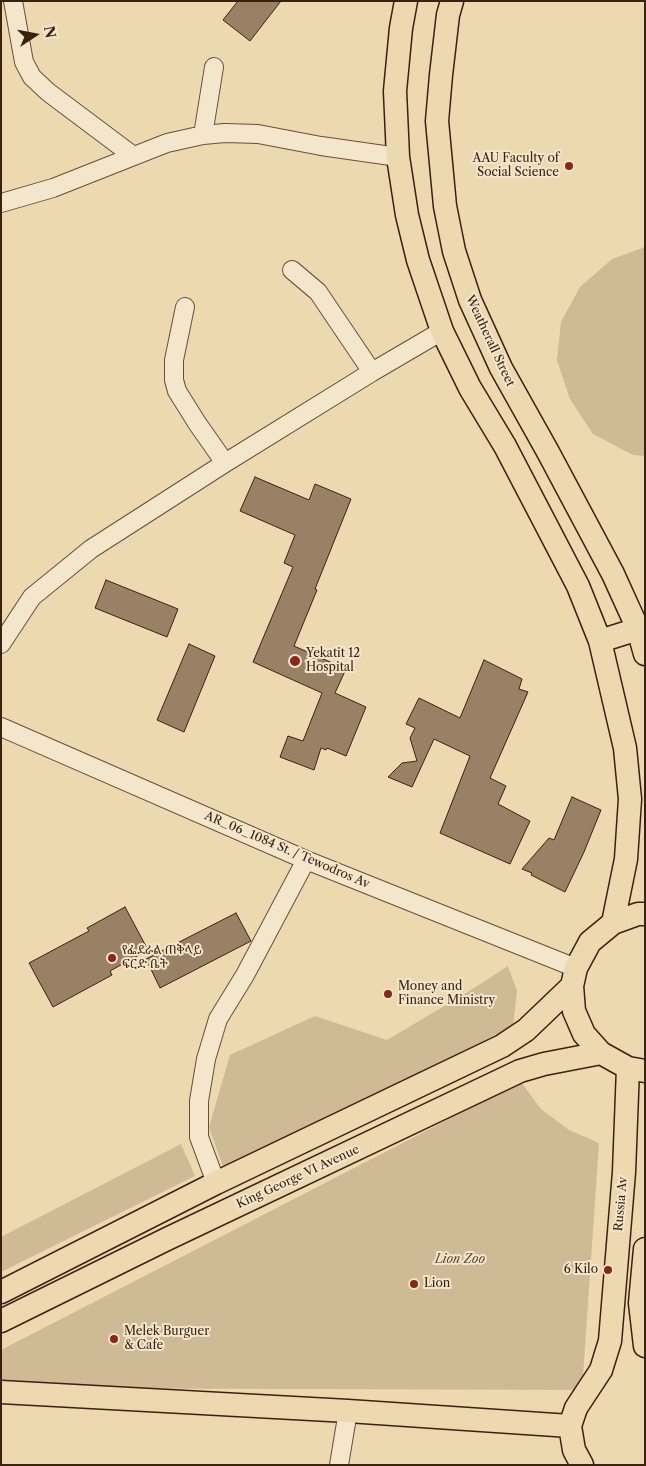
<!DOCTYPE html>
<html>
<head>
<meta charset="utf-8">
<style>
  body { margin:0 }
  #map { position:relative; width:646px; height:1466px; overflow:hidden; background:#ecd9af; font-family:"Libre Caslon Text",serif }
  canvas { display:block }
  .frame { position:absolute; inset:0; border:2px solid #3c2113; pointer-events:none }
  .north { position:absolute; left:10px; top:10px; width:50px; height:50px; -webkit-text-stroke:4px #f3e6cb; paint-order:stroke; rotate:79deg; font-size:14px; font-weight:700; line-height:20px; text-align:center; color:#3c2113 }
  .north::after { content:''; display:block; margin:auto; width:18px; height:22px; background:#3c2113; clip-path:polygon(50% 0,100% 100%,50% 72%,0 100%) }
</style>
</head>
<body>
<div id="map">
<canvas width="646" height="1466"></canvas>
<div class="frame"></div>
<div class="north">N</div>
</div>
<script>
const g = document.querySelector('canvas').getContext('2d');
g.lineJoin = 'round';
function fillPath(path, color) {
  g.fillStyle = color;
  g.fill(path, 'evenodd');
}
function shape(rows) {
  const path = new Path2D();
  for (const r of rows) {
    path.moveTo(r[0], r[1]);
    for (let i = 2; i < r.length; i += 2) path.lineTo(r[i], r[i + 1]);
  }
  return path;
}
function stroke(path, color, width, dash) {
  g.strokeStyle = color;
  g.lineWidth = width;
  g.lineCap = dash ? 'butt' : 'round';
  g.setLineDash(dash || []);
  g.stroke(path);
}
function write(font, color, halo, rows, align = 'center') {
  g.font = font + ' "Libre Caslon Text","Noto Serif Ethiopic",serif';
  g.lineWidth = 4;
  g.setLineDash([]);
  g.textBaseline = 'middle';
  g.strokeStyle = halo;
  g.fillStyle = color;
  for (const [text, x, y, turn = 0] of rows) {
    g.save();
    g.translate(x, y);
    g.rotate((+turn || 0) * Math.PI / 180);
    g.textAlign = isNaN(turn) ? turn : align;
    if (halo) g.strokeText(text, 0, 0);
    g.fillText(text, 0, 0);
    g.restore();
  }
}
fillPath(shape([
  [645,247,645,456,633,455,593,434,570,399,557,360,561,322,580,287,612,259],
  [508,966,517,991,513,1026,224,1170,209,1127,230,1055,315,1016,387,1040,468,992],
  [521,1082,541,1109,569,1130,599,1143,582,1390,1,1388,1,1350],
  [181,1144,195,1176,1,1272,1,1237]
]), '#ceba94');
const building = shape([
  [238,1,281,1,250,41,223,20,238,1],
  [255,477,309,500,315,484,351,499,315,589,317,590,294,646,346,669,335,693,366,707,346,756,327,748,326,750,321,748,314,770,280,757,288,736,303,741,322,693,253,662,293,567,284,563,295,535,240,511,255,477],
  [106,580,178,609,167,637,95,608,106,580],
  [189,644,215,656,184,732,157,720,189,644],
  [484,660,522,679,519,689,528,692,490,778,506,786,498,804,530,821,510,864,440,833,470,756,434,739,412,787,388,777,402,763,417,761,410,738,415,728,406,724,419,698,460,718,484,660],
  [572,797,601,810,584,852,565,892,531,875,532,873,522,869,549,838,554,840,572,797],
  [125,907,148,950,110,971,112,975,53,1007,29,963,89,931,87,928,125,907],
  [236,913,251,941,160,988,146,959,236,913]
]);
fillPath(building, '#988164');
stroke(building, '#3c2113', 1);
const minor = shape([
  [13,1,24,62,32,77,48,92,132,155],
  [203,135,214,67],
  [1,203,53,188,167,143,203,135,225,133,258,134,321,146,398,157],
  [292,270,318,292,372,372],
  [185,307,174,360,174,380,177,391,197,423,225,463],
  [1,644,32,597,91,549,225,463,372,372,442,331],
  [1,727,306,860,576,968],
  [216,1183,199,1137,199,1101,206,1059,218,1019,245,975,306,860],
  [339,1465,348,1411]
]);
const major = shape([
  [406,1,401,28,395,91,398,157,407,215,418,260,442,331,470,388,505,446,578,586,600,641,625,748,630,799,626,859,613,923],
  [452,1,448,15,441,75,437,121,445,206,454,251,470,300,501,368,548,452,613,574,638,629,645,654],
  [600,641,638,629],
  [645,914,638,914,613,923,590,942,576,968,572,986,574,1011,584,1034,601,1053,628,1068,645,1071],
  [645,1249,640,1303,645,1346],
  [1,1292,216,1183,502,1046,526,1030,572,986],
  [1,1321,167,1239,520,1071,544,1064,601,1053],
  [1,1392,348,1411,570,1426],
  [582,1465,574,1450,570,1426,576,1408,601,1370,610,1341,624,1172,628,1068]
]);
stroke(minor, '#684f3a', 20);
stroke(major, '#3c2113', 25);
stroke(minor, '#f3e6cb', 18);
stroke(major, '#ecd9af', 22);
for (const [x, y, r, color] of [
  [569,166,5,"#8f2418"],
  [295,661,6,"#8f2418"],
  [112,958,5,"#8f2418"],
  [388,994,5,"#8f2418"],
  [608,1270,5,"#8f2418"],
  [414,1284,5,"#8f2418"],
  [114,1339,5,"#8f2418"]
]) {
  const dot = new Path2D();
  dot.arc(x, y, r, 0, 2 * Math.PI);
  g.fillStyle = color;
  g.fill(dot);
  stroke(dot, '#f3e6cb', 2);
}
write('12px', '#3c2113', '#f3e6cb', [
  ["AAU Faculty of",559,159,"right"],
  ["Social Science",559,173,"right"],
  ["Yekatit 12",306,654],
  ["Hospital",306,668],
  ["የፌደራል ጠቅላይ",122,951],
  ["ፍርድ ቤት",122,965],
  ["Money and",398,987],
  ["Finance Ministry",398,1001],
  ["6 Kilo",598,1270,"right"],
  ["Lion",424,1284],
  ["Melek Burguer",124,1332],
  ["& Cafe",124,1346]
], 'left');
write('12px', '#3c2113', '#f3e6cb', [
  ["Weatherall Street",490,341,65],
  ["AR_06_1084 St. / Tewodros Av",287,850,23],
  ["King George VI Avenue",298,1177,-25],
  ["Russia Av",621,1204,-85]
]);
write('italic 12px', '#604733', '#f3e6cb', [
  ["Lion Zoo",460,1260]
]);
</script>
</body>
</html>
